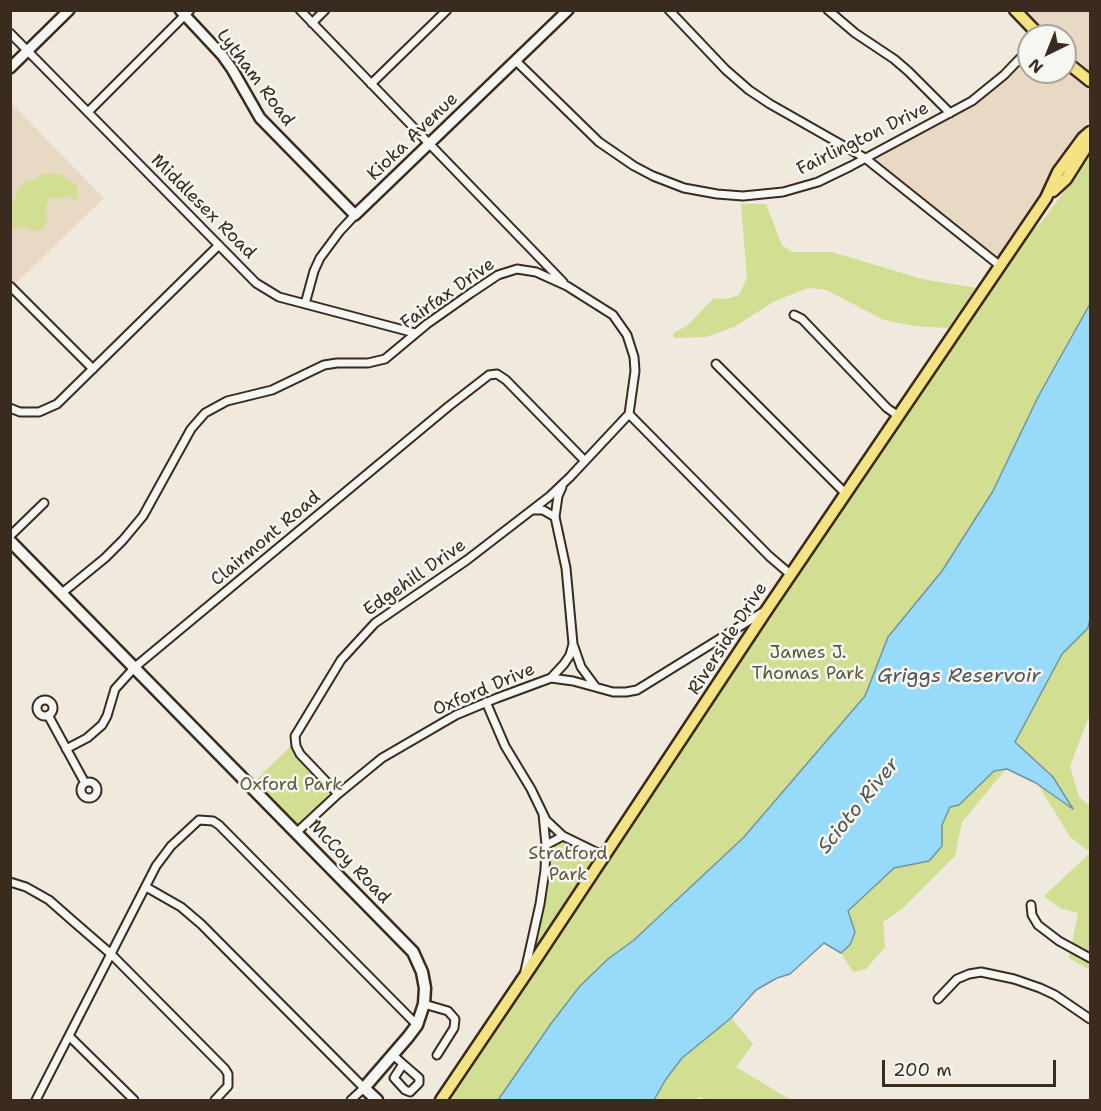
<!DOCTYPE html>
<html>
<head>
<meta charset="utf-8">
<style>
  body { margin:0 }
  #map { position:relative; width:1101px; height:1111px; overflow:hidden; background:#f0e9dd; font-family:"Shantell Sans",sans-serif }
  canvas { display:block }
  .frame { position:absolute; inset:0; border:12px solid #3b2a1e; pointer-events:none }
  .north { position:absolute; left:1017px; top:24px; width:60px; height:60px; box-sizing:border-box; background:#f6f6f2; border:2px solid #aba49d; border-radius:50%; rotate:223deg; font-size:16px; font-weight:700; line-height:24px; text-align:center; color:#3b2a1e }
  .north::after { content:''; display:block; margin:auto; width:21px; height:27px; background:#3b2a1e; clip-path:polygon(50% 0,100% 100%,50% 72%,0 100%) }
  .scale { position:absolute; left:882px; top:1060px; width:174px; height:27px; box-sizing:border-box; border:3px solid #3b2a1e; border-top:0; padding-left:8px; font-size:18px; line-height:21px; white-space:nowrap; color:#3b2a1e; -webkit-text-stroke:4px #f6f6f2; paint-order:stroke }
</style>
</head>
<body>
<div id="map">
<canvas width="1101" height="1111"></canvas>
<div class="frame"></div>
<div class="north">N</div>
<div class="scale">200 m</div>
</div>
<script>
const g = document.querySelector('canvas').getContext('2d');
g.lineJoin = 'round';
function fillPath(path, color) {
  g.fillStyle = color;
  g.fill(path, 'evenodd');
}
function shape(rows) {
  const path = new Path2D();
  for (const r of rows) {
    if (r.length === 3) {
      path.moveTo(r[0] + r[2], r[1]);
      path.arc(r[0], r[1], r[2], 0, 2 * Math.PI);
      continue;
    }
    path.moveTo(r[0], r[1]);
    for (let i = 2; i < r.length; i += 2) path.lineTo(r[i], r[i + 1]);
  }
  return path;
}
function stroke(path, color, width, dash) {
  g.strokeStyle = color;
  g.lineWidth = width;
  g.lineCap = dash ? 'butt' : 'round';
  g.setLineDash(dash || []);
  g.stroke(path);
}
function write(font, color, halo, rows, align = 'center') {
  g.font = font + ' "Shantell Sans",sans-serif';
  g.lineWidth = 5;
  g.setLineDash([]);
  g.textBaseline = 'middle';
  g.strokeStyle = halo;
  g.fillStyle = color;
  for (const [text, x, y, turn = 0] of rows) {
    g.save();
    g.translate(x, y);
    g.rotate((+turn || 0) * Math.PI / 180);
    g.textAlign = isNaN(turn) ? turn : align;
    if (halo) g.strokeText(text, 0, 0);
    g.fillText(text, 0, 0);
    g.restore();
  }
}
fillPath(shape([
  [1015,11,1090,11,1090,119,994,261,865,158,972,101,1029,49,1029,72,1065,72,1065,36,1040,36],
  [10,102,104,198,14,285,10,282]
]), '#e8d9c4');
fillPath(shape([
  [1090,156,1090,304,1038,397,993,491,942,571,888,637,865,696,744,837,634,940,608,960,580,986,550,1025,498,1100,441,1100,1012,246,1041,223],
  [52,173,62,175,75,184,78,190,78,199,72,200,70,196,62,198,49,198,45,209,48,221,40,231,27,229,25,226,11,230,11,203,16,198,18,188,28,181,35,180,41,174],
  [741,204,766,204,782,245,792,252,832,252,922,279,976,288,948,328,914,326,884,320,826,290,808,288,775,301,734,327,706,337,674,338,673,333,687,326,714,298,726,299,739,295,747,278],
  [1090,619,1090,714,1070,766,1079,797,1090,806,1090,852,1070,837,1037,783,1072,808,1053,777,1015,742,1062,654,1087,628],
  [293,744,330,791,328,799,307,820,299,824,293,822,254,782],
  [1006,769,962,822,955,856,903,908,883,922,885,947,866,969,853,972,841,953,850,945,848,911,894,868,929,861,942,846,942,825,950,807,959,805,994,771],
  [564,838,593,854,594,863,536,951,533,948,548,847],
  [1090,853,1090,970,1069,958,1078,913,1060,908,1044,896],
  [731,1018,753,1044,736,1067,791,1100,707,1100,700,1097,696,1100,654,1100,666,1079,682,1058]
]), '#d2de91');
const water = shape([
  [1090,304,1090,619,1088,628,1062,654,1015,742,1053,777,1073,809,1036,783,1007,769,994,771,959,805,950,807,942,825,942,846,929,861,894,868,848,911,855,932,850,945,841,953,824,943,790,974,777,978,756,990,731,1018,682,1058,666,1079,654,1100,498,1100,550,1025,580,986,608,959,634,940,744,837,865,696,888,637,942,571,993,491,1038,397,1090,304]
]);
fillPath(water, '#97daf9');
stroke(water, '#7294a1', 1.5);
const minor = shape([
  [300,10,563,282],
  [669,10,726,70,749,90,770,104,865,158,999,265],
  [828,10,855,33,894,59,908,71,950,113],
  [312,23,325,10],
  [10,33,256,283,279,297,415,333],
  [516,61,599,142,634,166,653,176,684,188,717,194,743,196,783,192,818,182,851,166,972,101,1004,75,1029,49],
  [371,84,447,10],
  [88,112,190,10],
  [10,286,93,369],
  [305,304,314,271,320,258,340,231,355,215],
  [794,315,802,319,887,408,897,415],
  [716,364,845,493],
  [10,408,20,412,39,412,57,404,219,245],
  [534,510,543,510,555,517,566,568,573,644,581,667,595,686],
  [555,517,558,496,562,487],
  [10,536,44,503],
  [62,593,105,558,123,540,143,516,191,429,205,413,227,401,272,390,324,365,337,363,368,363,385,359,427,324,471,293,498,275,517,269,536,272,567,286,613,315,627,335,634,357,635,371,629,414,769,556,790,574],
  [551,678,564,664,570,655,573,644],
  [45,708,8],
  [486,702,505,746,531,789,546,820,563,836],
  [48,715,85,783],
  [66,749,87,738,102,725,107,716,115,689,135,667,449,406,489,375,497,374,506,380,585,461],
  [89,790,8],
  [338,794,300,754,296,746,295,736,341,660,375,623,467,560,550,496,570,477,629,414],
  [297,832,338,794,382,758,456,715,497,698,551,678,573,681,613,692,626,692,637,690,763,612],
  [546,845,563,836,604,856],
  [10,882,26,887,49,900,74,922,111,954,225,1069,228,1074,228,1086,215,1100],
  [146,887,181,907,201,924,364,1088,351,1100],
  [1031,905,1032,915,1038,925,1059,941,1090,958],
  [525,971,540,904,545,870,546,845,543,814],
  [938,999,957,979,969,974,981,972,1014,979,1040,988,1055,995,1090,1019],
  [424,1004,448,1011,455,1019,454,1028,437,1055],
  [69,1036,134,1100],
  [393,1055,403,1064,419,1078,419,1083,410,1092,405,1090,394,1078,403,1064],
  [36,1100,156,866,171,846,199,820,213,821,219,825,417,1025]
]);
const tertiary = shape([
  [180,10,222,55,232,69,260,118,355,215,568,10],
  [10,68,69,10]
]);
const secondary = shape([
  [10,541,413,952,422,972,425,988,424,1004,417,1025,408,1037,364,1088,377,1100]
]);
const primary = shape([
  [1015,10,1040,36],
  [1065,61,1090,81],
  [1053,191,1066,179,1090,141],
  [441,1100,532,965,766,611,1046,198,1058,172,1083,138,1090,132]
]);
stroke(minor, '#3b2a1e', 11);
stroke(tertiary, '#3b2a1e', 14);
stroke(secondary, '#3b2a1e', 15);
stroke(primary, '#3b2a1e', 15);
stroke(minor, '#f6f6f2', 7);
stroke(tertiary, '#f6f6f2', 9);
stroke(secondary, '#f6f6f2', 10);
stroke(primary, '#f4e382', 10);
write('18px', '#3b2a1e', '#f6f6f2', [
  ["Lytham Road",255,78,53],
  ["Kioka Avenue",413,137,-44],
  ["Fairlington Drive",863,139,-26],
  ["Middlesex Road",203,207,45],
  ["Fairfax Drive",448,294,-35],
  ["Clairmont Road",266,539,-40],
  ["Edgehill Drive",415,578,-35],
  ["Riverside Drive",728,639,-57],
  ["Oxford Drive",484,690,-23],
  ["McCoy Road",349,862,46]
]);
write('18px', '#61573b', '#f6f6f2', [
  ["James J.",808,653],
  ["Thomas Park",808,674],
  ["Oxford Park",291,785],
  ["Stratford",568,854],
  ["Park",568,875]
]);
write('italic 20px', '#525655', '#f6f6f2', [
  ["Griggs Reservoir",959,677],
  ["Scioto River",859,806,-51]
]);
</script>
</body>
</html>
